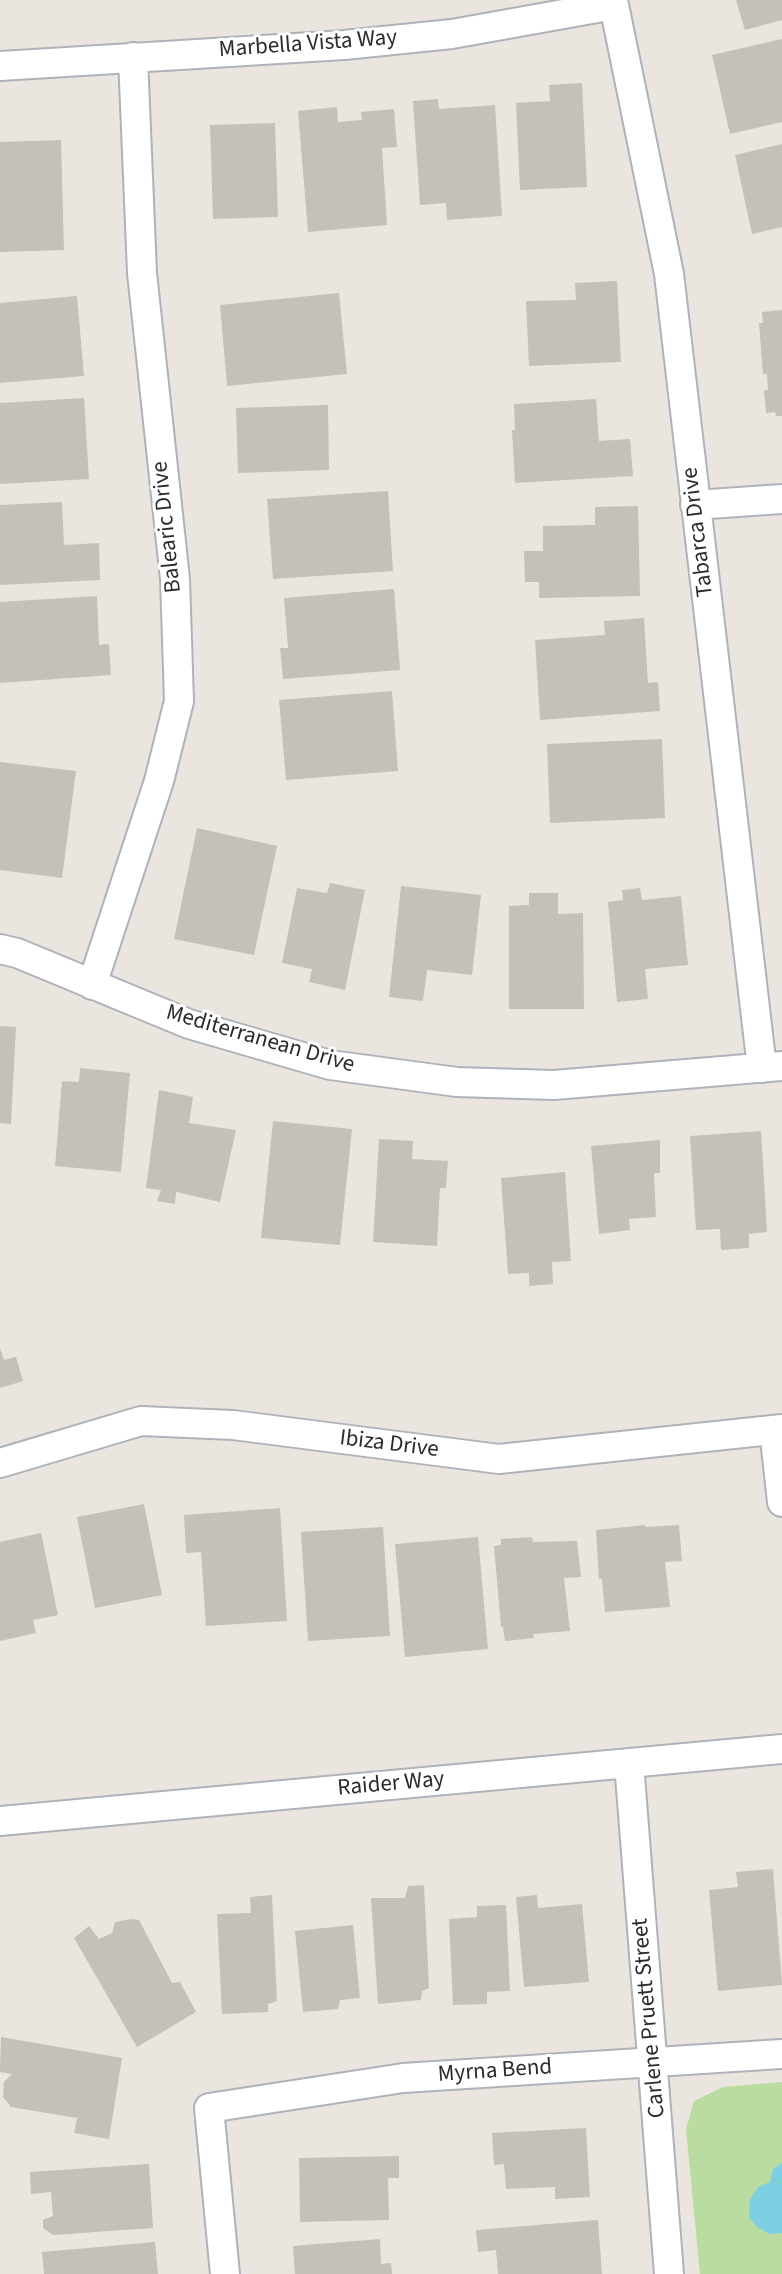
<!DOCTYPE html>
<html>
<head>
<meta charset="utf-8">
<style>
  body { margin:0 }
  canvas { display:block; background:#ebe5df }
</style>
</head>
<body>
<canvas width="782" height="2274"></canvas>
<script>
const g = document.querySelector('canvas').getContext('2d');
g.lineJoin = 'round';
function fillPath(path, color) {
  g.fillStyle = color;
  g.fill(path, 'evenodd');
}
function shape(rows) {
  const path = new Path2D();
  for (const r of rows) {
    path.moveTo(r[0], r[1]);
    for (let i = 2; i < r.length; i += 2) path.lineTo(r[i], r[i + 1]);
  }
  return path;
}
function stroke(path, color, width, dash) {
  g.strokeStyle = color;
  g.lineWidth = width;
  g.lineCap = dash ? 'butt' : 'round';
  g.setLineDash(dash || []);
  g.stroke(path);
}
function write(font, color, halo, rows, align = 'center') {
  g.font = font + ' "Source Sans 3",sans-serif';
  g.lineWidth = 6;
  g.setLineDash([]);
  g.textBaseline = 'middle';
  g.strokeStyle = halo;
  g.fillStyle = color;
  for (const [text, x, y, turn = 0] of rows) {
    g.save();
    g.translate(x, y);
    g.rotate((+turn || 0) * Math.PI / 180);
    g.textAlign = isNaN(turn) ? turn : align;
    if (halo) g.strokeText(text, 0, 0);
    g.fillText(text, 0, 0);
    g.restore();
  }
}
fillPath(shape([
  [782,2082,782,2274,700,2274,686,2129,694,2101,723,2087]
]), '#badca1');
fillPath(shape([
  [782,2163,782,2233,769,2234,757,2227,749,2217,750,2199,759,2186,770,2182,773,2169]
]), '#7ecfe1');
fillPath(shape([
  [736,0,782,0,782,20,745,30],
  [782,39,782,122,730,134,712,55],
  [582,83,587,187,520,190,516,103,550,101,549,85],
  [438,99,439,109,495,105,502,216,447,220,446,203,420,205,413,101],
  [337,107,338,122,362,120,361,112,394,109,397,147,382,148,387,225,308,232,298,111],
  [275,123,278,217,213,219,210,125],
  [61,140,64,250,0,252,0,142],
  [782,144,782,227,752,234,735,155],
  [617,281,621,362,529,366,526,301,576,300,575,283],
  [339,293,347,374,227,386,220,305],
  [77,296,84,376,0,383,0,303],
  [782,310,782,416,776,416,775,412,766,413,764,390,768,390,767,374,763,374,759,323,763,323,762,312],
  [84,398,89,479,0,484,0,403],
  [596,399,599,441,630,439,633,476,515,483,512,430,515,430,514,404],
  [328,405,329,470,238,473,236,408],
  [388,491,393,571,273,579,267,499],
  [62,502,64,545,99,543,100,580,0,585,0,505],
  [638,506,640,596,539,598,539,582,525,582,524,551,543,551,543,526,595,525,595,507],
  [394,589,400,670,283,679,280,648,288,648,284,598],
  [97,596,99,645,109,644,111,675,0,683,0,602],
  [644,618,648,683,658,682,660,711,540,720,535,640,605,635,604,621],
  [392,691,398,771,286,780,279,700],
  [662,739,665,818,550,823,547,744],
  [0,762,76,771,62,878,0,870],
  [197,828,277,846,254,955,174,939],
  [330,883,365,890,345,990,309,982,312,969,282,963,297,888,327,893],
  [401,886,481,895,472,975,427,970,423,1001,389,997],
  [640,888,642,900,681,896,688,965,645,969,648,999,617,1002,608,902,623,900,622,890],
  [529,893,558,893,558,914,583,913,584,1009,509,1009,509,906,529,905],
  [0,1026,16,1027,11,1124,0,1123],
  [80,1068,130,1073,121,1172,55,1166,62,1081,79,1082],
  [159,1090,193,1097,189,1123,236,1130,220,1202,176,1192,175,1204,157,1201,161,1190,146,1188],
  [273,1121,352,1129,340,1245,261,1238],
  [761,1131,767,1232,749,1234,749,1248,721,1250,720,1229,696,1230,690,1136],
  [379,1139,413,1141,412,1159,448,1161,446,1188,440,1188,437,1246,373,1242],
  [660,1140,660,1173,654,1173,656,1217,629,1219,630,1230,599,1234,591,1146],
  [565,1172,571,1261,552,1262,553,1284,529,1286,529,1273,508,1274,501,1178],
  [0,1348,4,1360,16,1357,23,1381,0,1388],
  [144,1504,162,1595,95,1608,77,1517],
  [280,1508,287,1621,206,1626,201,1552,186,1553,184,1515],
  [645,1525,645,1527,679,1525,682,1561,665,1562,670,1607,605,1612,602,1579,599,1579,596,1530],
  [383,1527,390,1636,308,1641,301,1532],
  [41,1533,58,1615,33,1620,36,1633,0,1641,0,1542],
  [478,1537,488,1649,405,1657,395,1544],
  [532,1537,533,1542,577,1541,581,1577,564,1578,570,1631,533,1634,534,1638,505,1641,503,1627,501,1627,494,1546,501,1545,501,1539],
  [773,1869,782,1985,718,1991,709,1890,738,1887,736,1872],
  [424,1885,429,1988,422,1991,421,2000,378,2004,371,1898,405,1898,408,1886],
  [272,1895,277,2001,268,2004,268,2012,222,2014,217,1914,251,1913,250,1897],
  [537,1895,538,1908,582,1904,589,1982,524,1987,516,1897],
  [506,1905,510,1991,487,1992,487,2004,453,2005,449,1919,477,1917,477,1906],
  [131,1919,139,1920,172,1983,180,1982,196,2012,137,2047,74,1938,89,1926,99,1939,112,1933,115,1922],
  [353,1925,360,1998,340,2000,338,2009,303,2012,295,1931],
  [1,2037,122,2058,109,2139,74,2133,77,2118,11,2107,3,2097,4,2082,12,2074,0,2072],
  [586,2128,590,2197,555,2199,555,2187,506,2189,504,2164,494,2165,492,2133],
  [399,2156,399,2178,388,2178,389,2220,300,2222,299,2158],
  [149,2164,153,2228,53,2235,43,2228,43,2220,53,2216,51,2192,31,2194,30,2172],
  [598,2220,602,2274,498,2274,496,2250,478,2252,476,2230],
  [380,2239,381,2264,391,2263,392,2274,295,2274,293,2246],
  [155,2242,158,2274,44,2274,42,2252]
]), '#c4c0ba');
const street = shape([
  [613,0,669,274,762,1068],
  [0,66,344,45,452,34,614,5],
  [695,505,782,499],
  [0,949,17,953,189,1024,330,1065,457,1082,554,1085,782,1066],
  [92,985,159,781,179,701,175,579,142,273,133,57],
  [774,1430,782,1502],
  [0,1463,141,1421,233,1425,499,1459,782,1429],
  [629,1763,669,2274],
  [0,1821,782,1749],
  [225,2274,209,2108,403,2078,782,2054]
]);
stroke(street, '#afb2ba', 32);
stroke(street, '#fff', 28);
write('23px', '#2b2b2b', '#fff', [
  ["Marbella Vista Way",308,45,-4],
  ["Balearic Drive",168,527,-96],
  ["Tabarca Drive",699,532,-97],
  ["Mediterranean Drive",260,1040,16],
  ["Ibiza Drive",389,1445,7],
  ["Raider Way",391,1785,-5],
  ["Carlene Pruett Street",650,2018,-95],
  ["Myrna Bend",495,2072,-4]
]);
</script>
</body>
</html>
